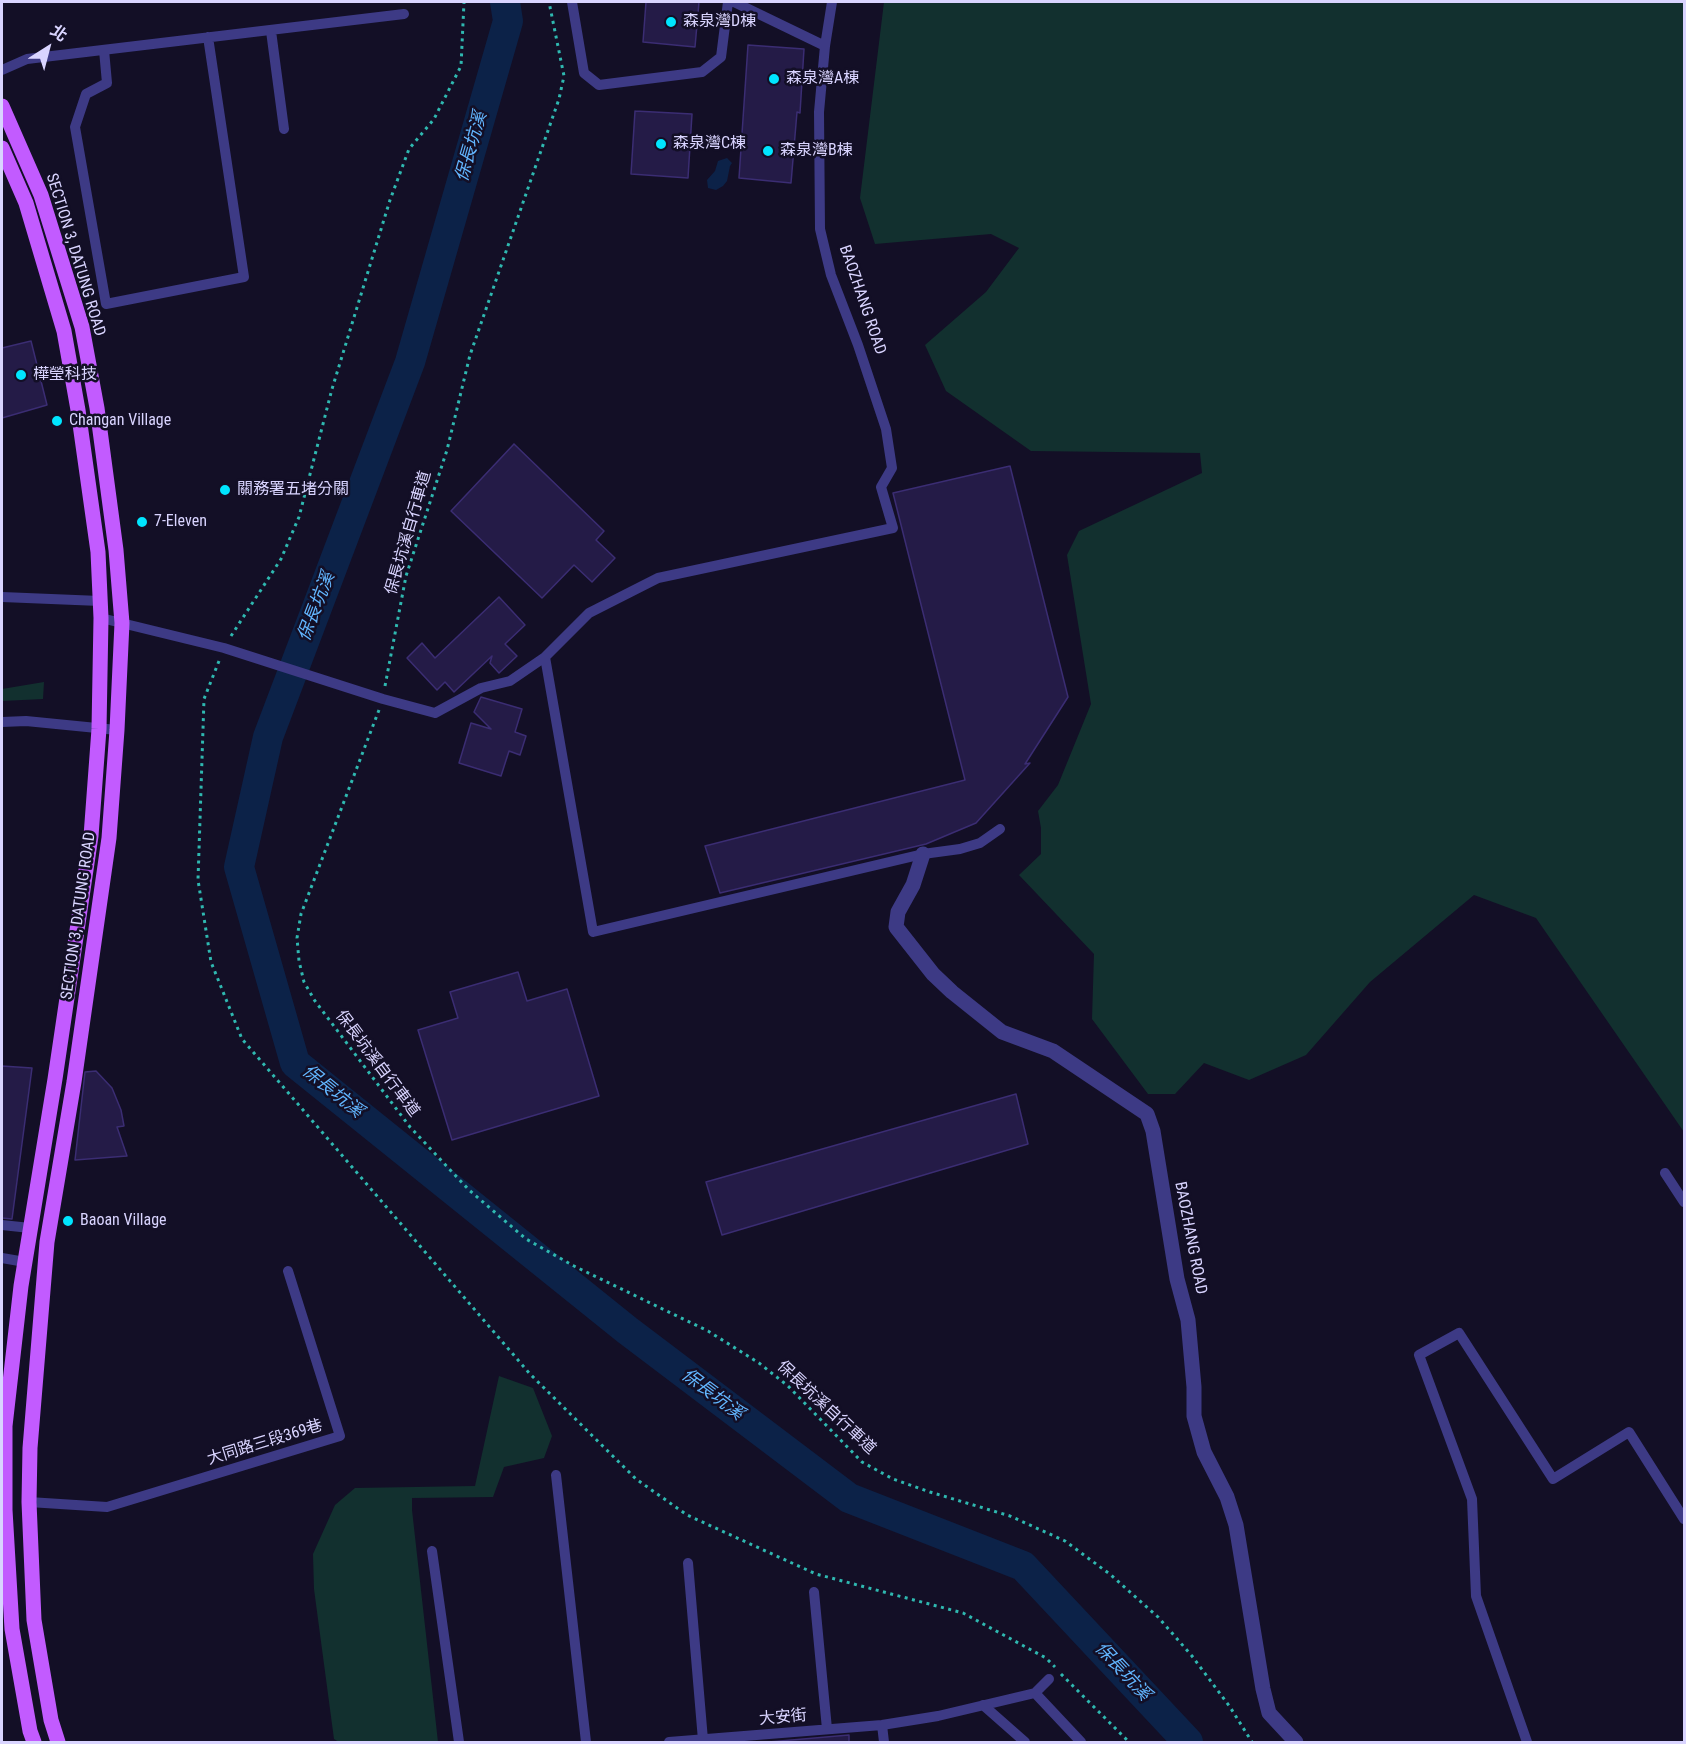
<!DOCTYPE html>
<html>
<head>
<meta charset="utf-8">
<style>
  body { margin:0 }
  #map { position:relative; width:1686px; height:1744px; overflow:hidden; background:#130f26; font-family:"Roboto Condensed","Noto Sans TC",sans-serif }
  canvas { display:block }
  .frame { position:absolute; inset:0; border:3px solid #d9d4ff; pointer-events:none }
  .north { position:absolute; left:18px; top:18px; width:60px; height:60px; -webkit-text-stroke:4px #130f26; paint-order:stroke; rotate:36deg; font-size:16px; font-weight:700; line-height:24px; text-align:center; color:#d9d4ff }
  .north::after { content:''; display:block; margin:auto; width:21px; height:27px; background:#d9d4ff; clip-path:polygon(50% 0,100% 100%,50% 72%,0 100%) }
</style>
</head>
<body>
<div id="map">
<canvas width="1686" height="1744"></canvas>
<div class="frame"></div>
<div class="north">北</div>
</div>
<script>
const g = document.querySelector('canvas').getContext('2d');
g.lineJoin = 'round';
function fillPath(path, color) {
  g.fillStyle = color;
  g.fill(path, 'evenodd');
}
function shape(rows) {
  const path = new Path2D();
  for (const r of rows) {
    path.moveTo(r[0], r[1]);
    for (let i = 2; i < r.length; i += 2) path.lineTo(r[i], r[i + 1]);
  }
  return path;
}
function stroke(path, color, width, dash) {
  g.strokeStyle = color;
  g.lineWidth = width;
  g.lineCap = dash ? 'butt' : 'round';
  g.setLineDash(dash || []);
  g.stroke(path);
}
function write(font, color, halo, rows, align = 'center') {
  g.font = font + ' "Roboto Condensed","Noto Sans TC",sans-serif';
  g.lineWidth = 5;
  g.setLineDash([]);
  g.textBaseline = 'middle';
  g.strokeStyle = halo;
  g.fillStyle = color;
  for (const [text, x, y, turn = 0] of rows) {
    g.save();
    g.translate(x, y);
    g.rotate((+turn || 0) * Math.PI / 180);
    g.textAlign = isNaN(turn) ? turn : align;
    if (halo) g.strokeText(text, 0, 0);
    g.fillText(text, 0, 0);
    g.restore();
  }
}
fillPath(shape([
  [884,2,1684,2,1684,1132,1536,918,1474,895,1370,982,1306,1055,1249,1080,1204,1063,1175,1094,1148,1094,1092,1019,1094,954,1019,875,1041,854,1041,828,1038,811,1058,785,1091,704,1067,555,1079,531,1202,473,1200,453,1031,451,946,391,925,345,986,292,1019,248,991,234,875,244,860,198],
  [44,682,43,699,2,701,2,689],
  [499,1376,533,1388,552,1436,544,1458,504,1467,493,1497,412,1498,412,1510,438,1742,339,1742,334,1739,314,1589,313,1554,335,1505,355,1488,475,1486]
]), '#12302f');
fillPath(shape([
  [727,158,732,163,730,166,727,181,723,186,716,190,708,188,707,180,715,171,718,161]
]), '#0c2248');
stroke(shape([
  [505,2,508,21,410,362,268,737,239,867,295,1063,627,1330,849,1498,1023,1566,1188,1742]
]), '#0c2248', 30);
const building = shape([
  [646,2,699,2,695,47,643,42,646,2],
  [748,45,804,49,800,113,797,112,791,183,739,178,748,45],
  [635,111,692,114,688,178,631,174,635,111],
  [31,341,47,405,2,418,2,348,31,341],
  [514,444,604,531,596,540,615,558,592,582,574,565,542,598,451,511,514,444],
  [1010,466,1068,697,1025,764,1030,763,976,823,926,844,720,893,705,846,965,780,893,493,1010,466],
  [499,597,525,625,505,644,517,656,499,673,490,663,492,656,454,692,445,682,437,690,407,658,422,643,435,658,499,597],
  [481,697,522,709,515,732,526,736,520,755,509,751,501,776,459,763,471,723,491,729,474,712,481,697],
  [518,972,527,1001,567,989,599,1096,452,1140,418,1030,458,1018,450,992,518,972],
  [2,1066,32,1068,12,1219,2,1218,2,1066],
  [96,1071,112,1088,121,1110,124,1126,117,1127,127,1156,75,1160,85,1072,96,1071],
  [1016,1094,1028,1144,722,1235,706,1182,1016,1094],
  [849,1735,849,1743,757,1743,849,1735]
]);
fillPath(building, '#241b47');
stroke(building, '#3b2d73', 1.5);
stroke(shape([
  [231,636,281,559,299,517,332,389,390,200,409,149,434,119,461,66,464,2],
  [219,661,204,699,198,880,211,962,242,1039,530,1374,636,1479,687,1515,816,1574,963,1613,1046,1658,1055,1667],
  [385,686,406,576,447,450,470,355,559,99,564,76,549,2],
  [379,710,301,914,297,938,299,961,304,982,315,1001,410,1127,469,1190,526,1239,574,1266,708,1331,759,1363,788,1386,862,1462,893,1479,930,1492,1010,1516,1065,1541,1111,1575,1158,1617,1192,1656,1230,1707,1252,1742],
  [1061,1674,1129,1742]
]), '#2fb8b0', 3, [3, 4.5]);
stroke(shape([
  [572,2,584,73,599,85,702,72,721,57,728,2],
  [734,2,825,46],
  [271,31,284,129],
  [104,50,107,83,86,94,75,127,106,304,244,277,208,37],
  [2,70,27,59,404,14],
  [2,597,100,601],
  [101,618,224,648,383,699,435,713,481,688,510,681,545,657,589,613,658,578,893,528,881,487,892,468,886,429,858,345,831,275,820,229,819,112,825,46,832,2],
  [545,657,593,932,923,854,960,849,980,843,1000,829],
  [2,722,26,721,117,730],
  [1665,1173,1684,1202],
  [2,1225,30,1228],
  [2,1258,25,1262],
  [556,1475,586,1742],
  [29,1502,107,1507,340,1436,288,1271],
  [432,1551,459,1742],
  [688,1563,703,1740],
  [814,1592,827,1729],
  [1035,1693,1081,1742],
  [983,1705,1025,1742],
  [882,1725,884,1742],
  [669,1742,882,1725,938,1716,1035,1693,1049,1679],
  [1527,1742,1476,1596,1472,1499,1419,1355,1459,1333,1553,1479,1629,1432,1684,1519]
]), '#3d3a85', 10);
stroke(shape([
  [923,854,913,885,898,912,896,927,933,974,952,992,1002,1032,1053,1051,1147,1114,1153,1131,1177,1279,1188,1320,1194,1387,1194,1416,1204,1452,1227,1497,1236,1525,1263,1689,1269,1713,1296,1742]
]), '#3d3a85', 15);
stroke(shape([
  [2,106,41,195,82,327,97,408,116,550,122,623,117,730,109,838,74,1082,47,1242,30,1448,29,1502,34,1620,51,1720,58,1742],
  [2,148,26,203,64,331,78,410,98,552,101,618,99,729,91,836,55,1079,21,1286,5,1426,5,1510,12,1629,30,1731,34,1742]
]), '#c25bff', 15);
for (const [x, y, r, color] of [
  [671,22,6,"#00e5ff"],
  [774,79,6,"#00e5ff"],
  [661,144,6,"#00e5ff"],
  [768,151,6,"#00e5ff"],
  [21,375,6,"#00e5ff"],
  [57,421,6,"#00e5ff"],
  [225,490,6,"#00e5ff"],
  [142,522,6,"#00e5ff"],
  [68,1221,6,"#00e5ff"]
]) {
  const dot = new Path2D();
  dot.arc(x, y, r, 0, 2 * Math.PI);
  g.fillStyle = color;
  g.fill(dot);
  stroke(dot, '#130f26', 2);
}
write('16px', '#d9d4ff', '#130f26', [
  ["森泉灣D棟",683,22],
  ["森泉灣A棟",786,79],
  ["森泉灣C棟",673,144],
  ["森泉灣B棟",780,151],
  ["樺瑩科技",33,375],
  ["Changan Village",69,421],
  ["關務署五堵分關",237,490],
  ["7-Eleven",154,522],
  ["Baoan Village",80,1221]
], 'left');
write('16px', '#d9d4ff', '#130f26', [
  ["SECTION 3, DATUNG ROAD",75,255,73],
  ["BAOZHANG ROAD",862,300,71],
  ["保長坑溪自行車道",409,533,-74],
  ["SECTION 3, DATUNG ROAD",79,916,-82],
  ["保長坑溪自行車道",377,1064,53],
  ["BAOZHANG ROAD",1190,1238,79],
  ["保長坑溪自行車道",826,1408,43],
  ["大同路三段369巷",265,1443,-17],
  ["大安街",783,1718,-5]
]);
write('italic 18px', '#62b6ff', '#130f26', [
  ["保長坑溪",472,147,-74],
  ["保長坑溪",317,607,-69],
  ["保長坑溪",332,1092,39],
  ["保長坑溪",712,1395,37],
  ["保長坑溪",1122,1672,47]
]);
</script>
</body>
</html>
